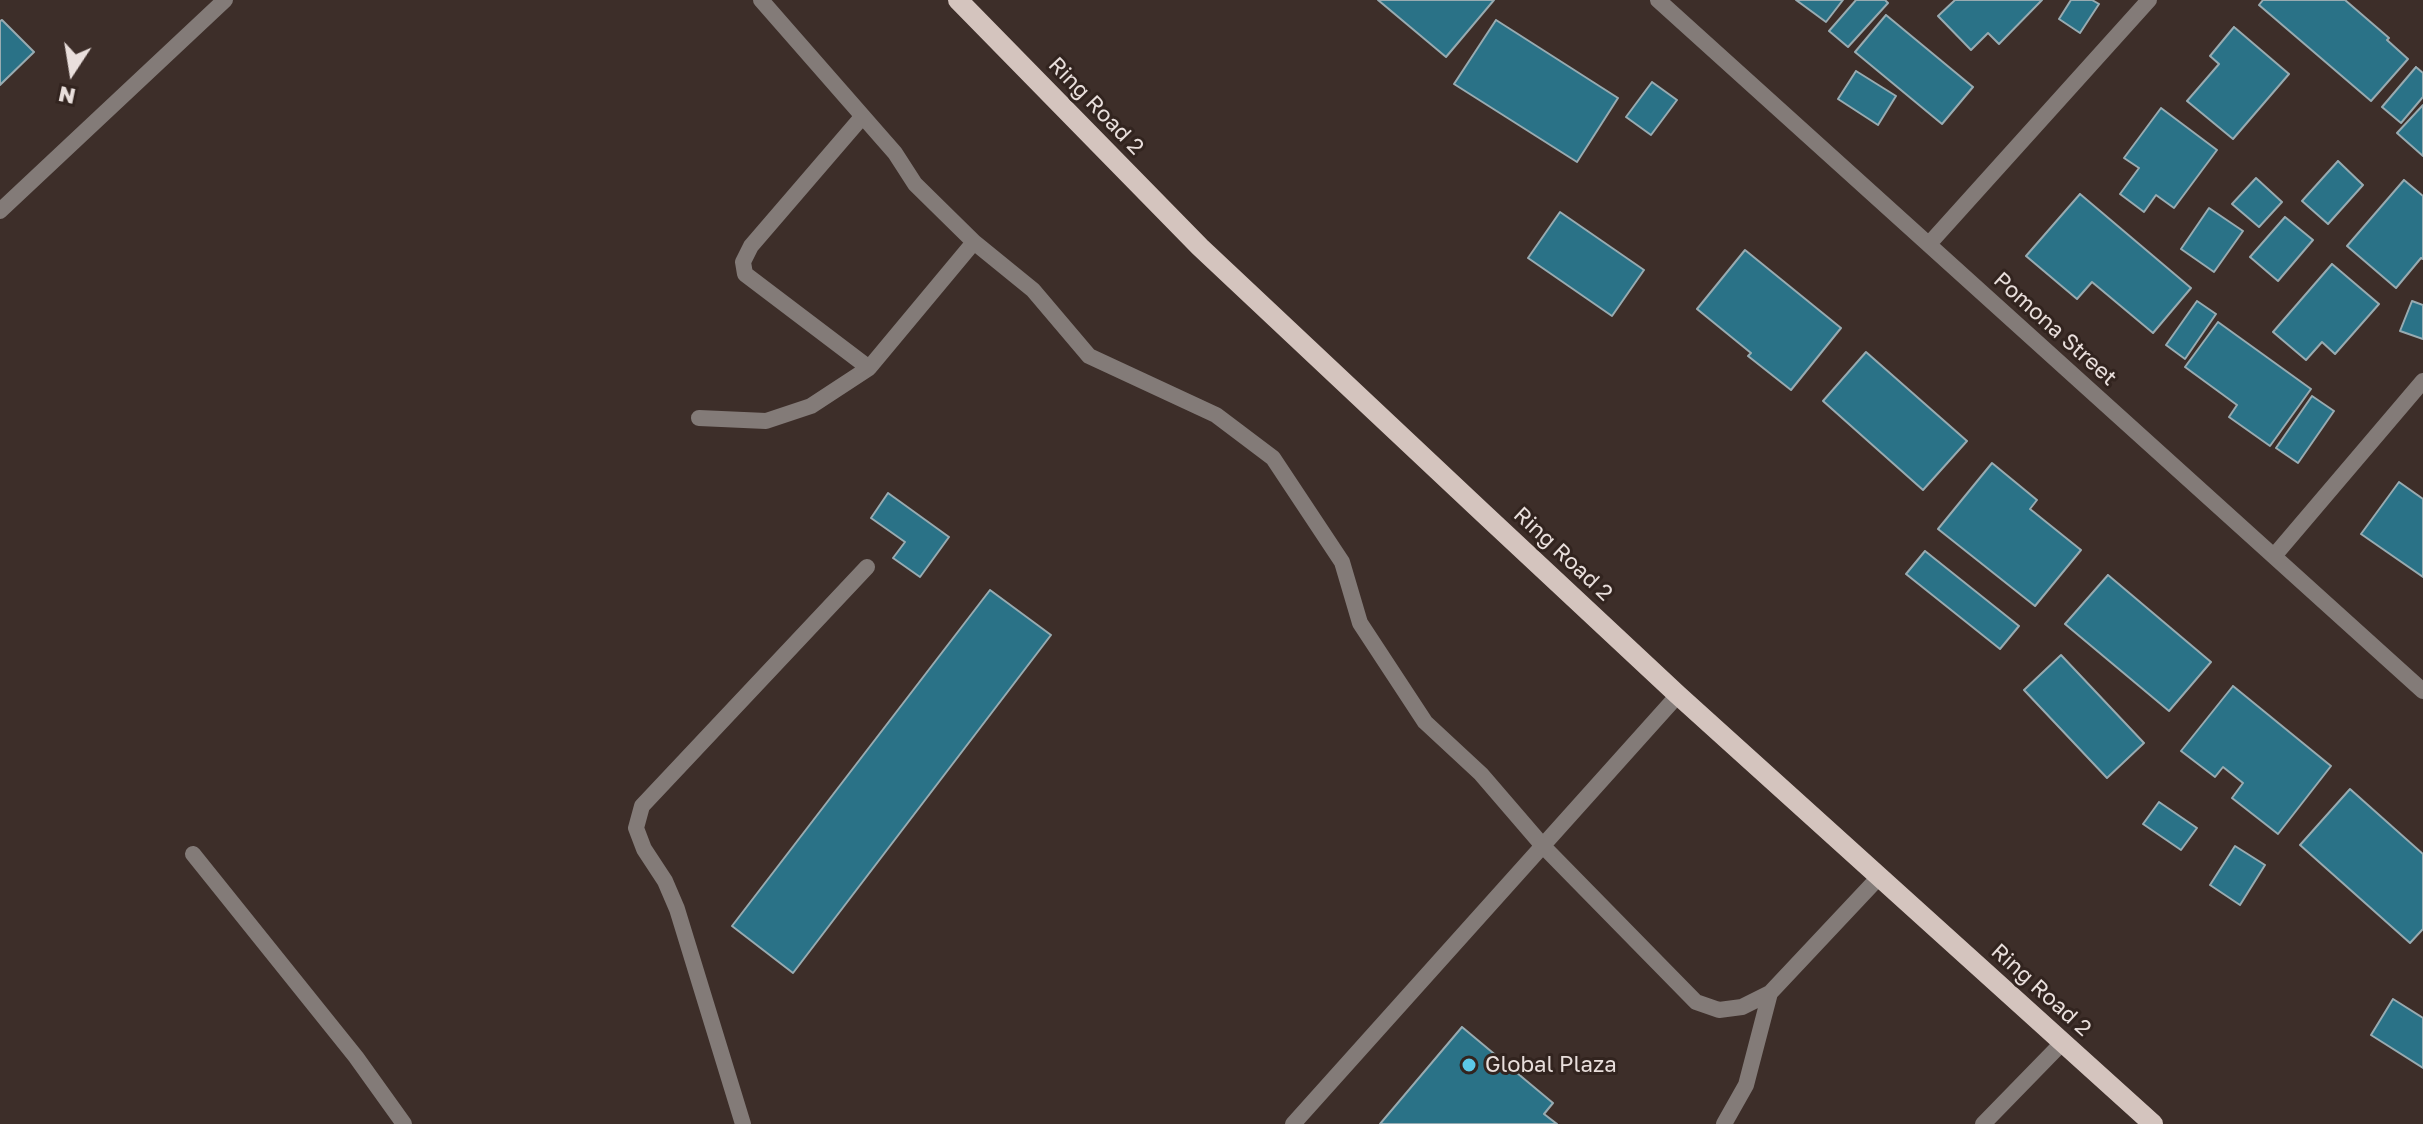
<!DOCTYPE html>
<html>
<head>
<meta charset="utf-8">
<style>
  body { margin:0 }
  #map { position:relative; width:2423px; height:1124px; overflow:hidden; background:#3d2e29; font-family:"Golos Text",sans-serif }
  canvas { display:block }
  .north { position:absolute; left:32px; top:32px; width:80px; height:80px; -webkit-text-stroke:6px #32241f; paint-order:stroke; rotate:192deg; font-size:22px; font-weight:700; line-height:32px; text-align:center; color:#e9dfdc }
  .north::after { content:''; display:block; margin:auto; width:28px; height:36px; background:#e9dfdc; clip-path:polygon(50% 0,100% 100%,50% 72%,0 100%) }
</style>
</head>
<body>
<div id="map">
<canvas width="2423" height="1124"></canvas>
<div class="north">N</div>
</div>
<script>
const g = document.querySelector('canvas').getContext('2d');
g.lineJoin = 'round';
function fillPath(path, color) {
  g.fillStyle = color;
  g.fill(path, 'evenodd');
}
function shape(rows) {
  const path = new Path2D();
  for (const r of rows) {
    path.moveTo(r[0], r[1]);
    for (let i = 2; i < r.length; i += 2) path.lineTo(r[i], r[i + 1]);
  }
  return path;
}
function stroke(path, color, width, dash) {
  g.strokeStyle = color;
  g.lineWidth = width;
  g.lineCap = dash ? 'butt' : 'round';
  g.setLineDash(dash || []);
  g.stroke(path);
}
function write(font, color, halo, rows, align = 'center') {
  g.font = font + ' "Golos Text",sans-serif';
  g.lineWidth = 6;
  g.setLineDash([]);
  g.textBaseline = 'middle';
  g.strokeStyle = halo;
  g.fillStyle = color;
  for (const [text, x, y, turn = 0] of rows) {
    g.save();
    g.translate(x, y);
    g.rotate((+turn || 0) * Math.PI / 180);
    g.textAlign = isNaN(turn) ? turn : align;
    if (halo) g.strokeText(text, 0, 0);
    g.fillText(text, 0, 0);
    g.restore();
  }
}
const building = shape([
  [1378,0,1494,0,1446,57,1378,0],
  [1796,0,1843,0,1826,22,1796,0],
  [1856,0,1885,0,1888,3,1848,47,1829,31,1856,0],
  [1955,0,2042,0,1999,44,1988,33,1971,50,1938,16,1955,0],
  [2071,0,2092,0,2099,4,2080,33,2059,19,2071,0],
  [2263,0,2345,0,2389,38,2387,40,2408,59,2371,101,2259,5,2263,0],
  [1886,15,1973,87,1942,124,1855,52,1886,15],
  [2,20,34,52,0,85,0,21,2,20],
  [1496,20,1618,98,1577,162,1454,84,1496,20],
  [2234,27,2289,74,2233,139,2187,101,2219,64,2210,56,2234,27],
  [2416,67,2423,73,2423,97,2401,123,2382,107,2416,67],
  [1856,71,1896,96,1878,125,1838,99,1856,71],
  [1652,82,1677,100,1651,135,1626,117,1652,82],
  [2423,105,2423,156,2397,133,2423,105],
  [2161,108,2217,150,2174,208,2156,195,2144,212,2120,194,2139,168,2124,158,2161,108],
  [2338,161,2363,185,2328,224,2302,201,2338,161],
  [2256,178,2282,202,2259,227,2232,204,2256,178],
  [2404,180,2423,196,2423,259,2421,258,2396,288,2347,246,2404,180],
  [2080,194,2191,288,2153,333,2092,282,2077,299,2026,256,2080,194],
  [2209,208,2243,231,2214,272,2181,249,2209,208],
  [1560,212,1644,270,1612,316,1528,258,1560,212],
  [2285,217,2313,240,2278,281,2250,257,2285,217],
  [1745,250,1841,328,1791,390,1748,356,1751,353,1697,309,1745,250],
  [2332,264,2379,304,2335,354,2322,342,2306,360,2273,332,2332,264],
  [2197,301,2216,314,2185,359,2166,345,2197,301],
  [2412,301,2423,305,2423,339,2400,331,2412,301],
  [2218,322,2311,389,2270,446,2229,417,2237,405,2185,367,2218,322],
  [1866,352,1967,441,1923,490,1823,401,1866,352],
  [2312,396,2334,411,2298,463,2276,448,2312,396],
  [1992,463,2037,500,2030,509,2081,550,2035,606,1938,529,1992,463],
  [2399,482,2423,499,2423,577,2361,534,2399,482],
  [888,493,949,537,920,577,893,558,905,542,871,518,888,493],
  [1925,551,2019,626,2000,649,1906,574,1925,551],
  [2108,575,2211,662,2169,711,2065,624,2108,575],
  [990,590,1051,635,793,973,732,926,990,590],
  [2061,655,2144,743,2107,778,2024,690,2061,655],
  [2233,686,2331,766,2278,834,2232,798,2243,783,2223,767,2215,777,2181,751,2233,686],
  [2350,789,2423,854,2423,929,2410,943,2300,845,2350,789],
  [2159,802,2197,828,2181,850,2143,824,2159,802],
  [2235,846,2265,865,2240,905,2210,885,2235,846],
  [2393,999,2423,1018,2423,1068,2371,1035,2393,999],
  [1462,1027,1553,1103,1544,1114,1557,1124,1380,1124,1462,1027]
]);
fillPath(building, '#2a7287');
stroke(building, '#98abb1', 2);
stroke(shape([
  [761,0,895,153,915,184,974,242,1033,290,1089,356,1216,415,1273,458,1342,562,1360,623,1425,722,1481,774,1543,846,1696,1002,1719,1010,1742,1007,1770,993,1880,876],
  [862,117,751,246,743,262,745,274,869,368],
  [0,211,225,0],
  [699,418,766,421,811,406,869,368,974,242],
  [193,854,356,1057,404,1124],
  [743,1124,677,909,665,881,644,849,636,828,642,806,867,567],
  [1293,1124,1678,695],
  [1724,1124,1746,1085,1770,993],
  [1983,1124,2063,1042]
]), '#837b78', 16);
stroke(shape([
  [1658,0,2423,691],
  [1929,244,2149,0],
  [2274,556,2423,381]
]), '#837b78', 16);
stroke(shape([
  [958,0,1200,247,1482,512,1678,695,2153,1124]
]), '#d4c4be', 20);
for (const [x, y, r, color] of [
  [1469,1065,8,"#5cc7e7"]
]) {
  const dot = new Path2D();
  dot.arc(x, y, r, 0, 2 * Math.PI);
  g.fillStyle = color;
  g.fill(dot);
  stroke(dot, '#32241f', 3);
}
write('22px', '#e9dfdc', '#32241f', [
  ["Ring Road 2",1096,106,46],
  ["Pomona Street",2055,329,42],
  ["Ring Road 2",1563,554,43],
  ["Ring Road 2",2041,990,42]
]);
write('22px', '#e9dfdc', '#32241f', [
  ["Global Plaza",1485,1065]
], 'left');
</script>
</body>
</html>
